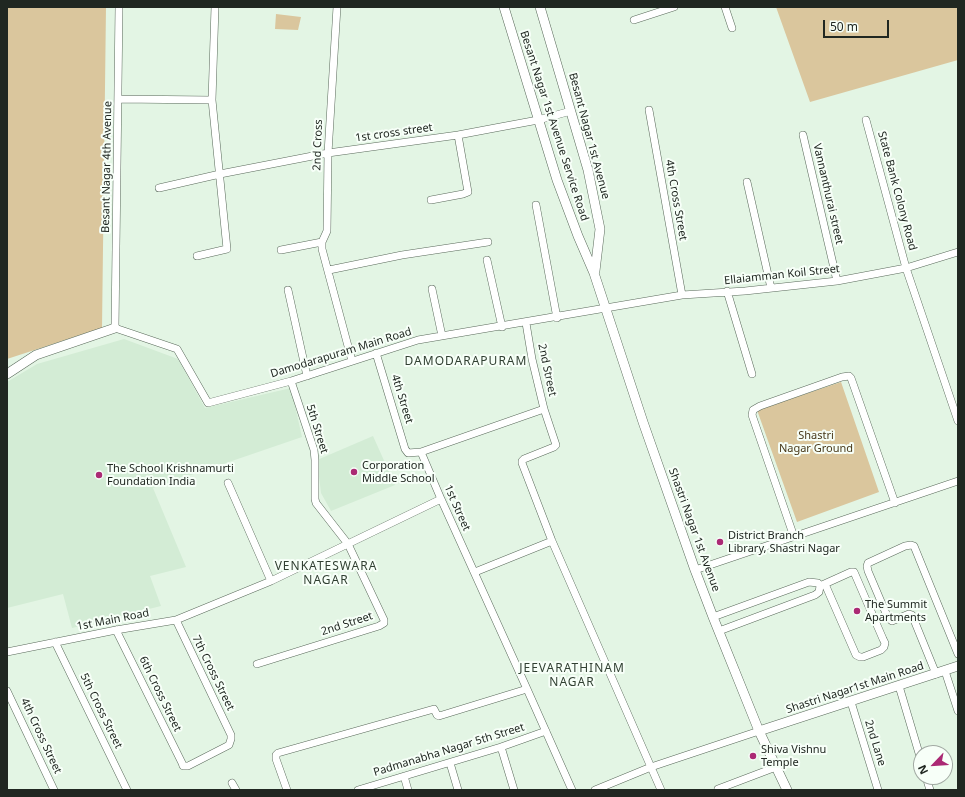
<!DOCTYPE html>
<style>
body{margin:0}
#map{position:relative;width:965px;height:797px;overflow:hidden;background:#e3f5e4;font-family:"Noto Sans",sans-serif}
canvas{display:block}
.frame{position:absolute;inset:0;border:8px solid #202721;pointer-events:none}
.north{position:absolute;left:913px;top:745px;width:40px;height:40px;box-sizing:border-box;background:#f7fff8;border:1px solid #a1a9a2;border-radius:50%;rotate:245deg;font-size:11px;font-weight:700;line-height:16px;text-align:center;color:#202721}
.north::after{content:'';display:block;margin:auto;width:14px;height:18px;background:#ab2974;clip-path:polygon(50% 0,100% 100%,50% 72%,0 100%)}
.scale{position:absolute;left:823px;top:20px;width:66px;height:18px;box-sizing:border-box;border:2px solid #202721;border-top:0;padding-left:5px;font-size:12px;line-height:14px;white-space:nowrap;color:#202721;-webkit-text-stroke:3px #f7fff8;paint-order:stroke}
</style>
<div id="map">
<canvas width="965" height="797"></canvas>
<div class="frame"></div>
<div class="north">N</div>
<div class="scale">50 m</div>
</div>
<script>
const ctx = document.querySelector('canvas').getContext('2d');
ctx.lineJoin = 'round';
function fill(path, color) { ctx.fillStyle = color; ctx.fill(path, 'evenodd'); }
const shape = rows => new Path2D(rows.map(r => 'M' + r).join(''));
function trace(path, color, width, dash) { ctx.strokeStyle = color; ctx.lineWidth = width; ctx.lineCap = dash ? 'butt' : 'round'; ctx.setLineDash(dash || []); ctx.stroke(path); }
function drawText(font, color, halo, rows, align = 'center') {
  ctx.font = font + ' "Noto Sans",sans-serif'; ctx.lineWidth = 4; ctx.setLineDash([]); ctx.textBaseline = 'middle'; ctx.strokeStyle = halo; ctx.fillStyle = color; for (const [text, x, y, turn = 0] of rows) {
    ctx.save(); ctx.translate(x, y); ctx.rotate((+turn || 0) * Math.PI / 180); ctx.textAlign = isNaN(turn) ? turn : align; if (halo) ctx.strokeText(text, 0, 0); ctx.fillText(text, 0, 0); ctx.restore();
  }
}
fill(shape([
 [124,339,178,359,205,408,291,388,302,437,153,488,186,567,150,576,161,606,72,628,63,594,7,608,7,463,8,462,7,454,7,382,37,364],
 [373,436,395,485,331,511,321,493,317,460]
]), '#d3ecd5');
fill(shape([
 [7,7,106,7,102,328,7,359],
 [776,7,958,7,958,60,810,102],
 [276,14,301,17,298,30,275,29],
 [841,382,879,492,797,522,757,410]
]), '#dac69d');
const minor = shape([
 [119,7,115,328,177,349,208,403,291,381,418,340,682,295,745,291,837,281,906,268,958,252],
 [725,7,732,28],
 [634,20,674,7],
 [118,99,212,100],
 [649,110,682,295],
 [866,120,906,268,958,421],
 [803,135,837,281],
 [747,182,771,288],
 [159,188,220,174,328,153,458,135,495,128,538,120,571,111],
 [431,200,463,194,468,192,458,135],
 [536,205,557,318],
 [322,242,322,249,352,361],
 [281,250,322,242,327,231,328,153,337,7],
 [197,256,227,249,212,100,215,7],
 [487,260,502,327],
 [329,270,402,255,488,242],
 [432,289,442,336],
 [288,290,307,376],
 [727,291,752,374],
 [526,323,532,359,544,409,556,445,554,447,524,459,522,461,522,463,552,541,661,790],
 [376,353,405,449,408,453,421,452,544,409],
 [421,452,441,499,527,689,572,790],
 [228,483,271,581],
 [794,537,752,415,753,410,760,406,842,377,849,376,851,378,895,503],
 [695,570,958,481],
 [475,572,552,541],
 [820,586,851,572,854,572,883,639,885,643,884,647,881,650,863,657,860,657,856,655,825,584],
 [713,617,809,582,818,583,820,586],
 [116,630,182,763,183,766,188,766,229,745,231,739,231,735,176,620],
 [719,631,815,595,819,592,820,586],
 [55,642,127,790],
 [7,652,116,630,176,620,271,581,441,499],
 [257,664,379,626,384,623,384,620,348,544,316,503,315,499,315,460,314,450,291,381],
 [945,671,958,711],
 [936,674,912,615,909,614,892,621,888,618,868,571,867,566,868,563,905,546,911,545,914,546,958,654],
 [899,686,921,760],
 [7,691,54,790],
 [851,702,878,790],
 [501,747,514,790],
 [450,763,458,790],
 [404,776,408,790],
 [926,777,930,790],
 [232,783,236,790],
 [718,789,776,767],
 [287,790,276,759,276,755,278,753,434,709,437,715,439,716,527,689],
 [358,790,501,747,546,731],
 [595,790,651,767,759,731]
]);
const tertiary = shape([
 [504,7,557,180,578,236,594,273,643,422,695,570,713,617,759,731,787,790],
 [540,7,588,170,600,229,595,271],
 [7,374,36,355,115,328],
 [759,731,958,666]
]);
trace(minor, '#5a6a5b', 8);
trace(tertiary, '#5a6a5b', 10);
trace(minor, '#fff', 7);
trace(tertiary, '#fff', 9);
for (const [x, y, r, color] of [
 [354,472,4,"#ab2974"],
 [99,475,4,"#ab2974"],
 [720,542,4,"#ab2974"],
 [857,611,4,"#ab2974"],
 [753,756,4,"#ab2974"]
]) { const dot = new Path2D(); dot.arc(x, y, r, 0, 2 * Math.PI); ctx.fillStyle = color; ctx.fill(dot); trace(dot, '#f7fff8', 1.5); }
drawText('11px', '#202721', '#f7fff8', [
 ["Besant Nagar 1st Avenue Service Road",554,126,72],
 ["1st cross street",394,133,-8],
 ["Besant Nagar 1st Avenue",589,136,75],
 ["2nd Cross",318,145,-88],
 ["Besant Nagar 4th Avenue",107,167,-89],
 ["State Bank Colony Road",897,191,75],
 ["Vannanthurai street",828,194,77],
 ["4th Cross Street",676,200,80],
 ["Ellaiamman Koil Street",782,275,-6],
 ["Damodarapuram Main Road",341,353,-17],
 ["2nd Street",547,370,78],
 ["4th Street",402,399,73],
 ["5th Street",317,429,73],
 ["1st Street",457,508,66],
 ["Shastri Nagar 1st Avenue",694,530,70],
 ["1st Main Road",113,620,-11],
 ["2nd Street",347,624,-18],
 ["7th Cross Street",213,673,64],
 ["Shastri Nagar1st Main Road",855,688,-18],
 ["6th Cross Street",160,694,64],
 ["5th Cross Street",101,711,64],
 ["4th Cross Street",41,736,65],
 ["2nd Lane",875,743,73],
 ["Padmanabha Nagar 5th Street",449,750,-17]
]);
drawText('11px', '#48391a', '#f7fff8', [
 ["Shastri",816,436],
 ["Nagar Ground",816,449]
]);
drawText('11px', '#202721', '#f7fff8', [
 ["Corporation",362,466],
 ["Middle School",362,479],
 ["The School Krishnamurti",107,469],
 ["Foundation India",107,482],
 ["District Branch",728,536],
 ["Library, Shastri Nagar",728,549],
 ["The Summit",865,605],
 ["Apartments",865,618],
 ["Shiva Vishnu",761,750],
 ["Temple",761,763]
], 'left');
ctx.letterSpacing = '1px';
drawText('12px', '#314032', '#f7fff8', [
 ["DAMODARAPURAM",466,362],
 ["VENKATESWARA",326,567],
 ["NAGAR",326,581],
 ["JEEVARATHINAM",572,669],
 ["NAGAR",572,683]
]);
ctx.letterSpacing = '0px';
</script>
